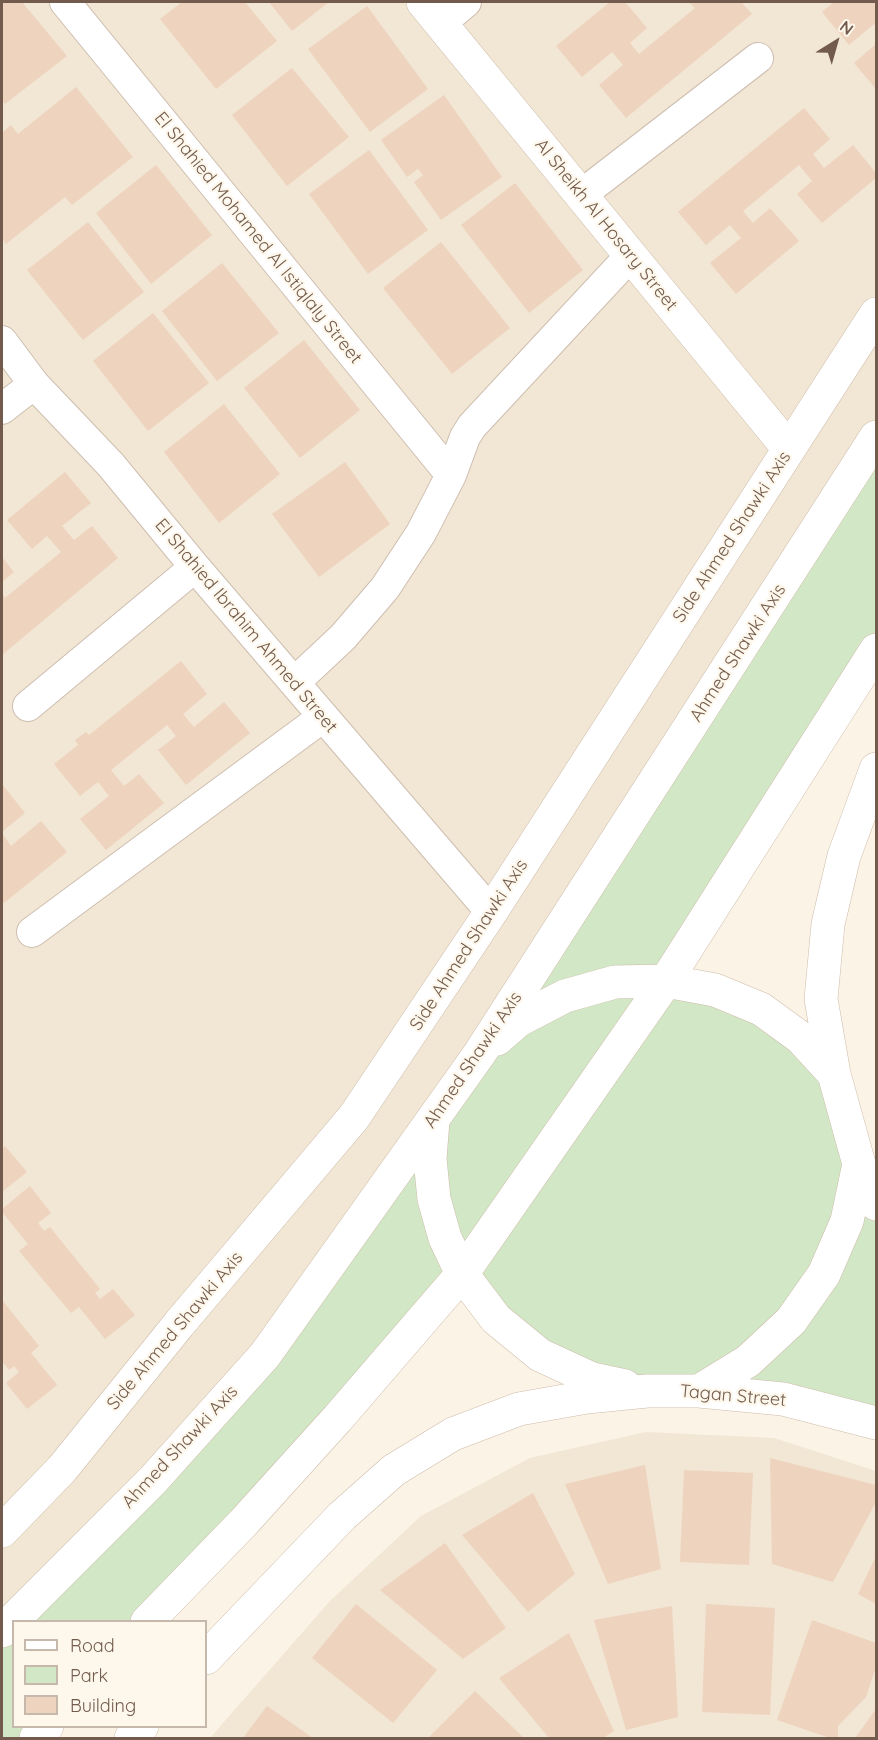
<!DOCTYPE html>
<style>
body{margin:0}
#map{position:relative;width:878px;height:1740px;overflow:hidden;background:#fbf3e6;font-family:Quicksand,sans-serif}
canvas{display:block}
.frame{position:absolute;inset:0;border:3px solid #725b4c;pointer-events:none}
.legend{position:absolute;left:12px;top:1620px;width:195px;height:108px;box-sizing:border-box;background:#fef7ec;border:2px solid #c6b9ac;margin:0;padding:8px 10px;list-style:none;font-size:18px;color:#725b4c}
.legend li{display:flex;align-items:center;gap:12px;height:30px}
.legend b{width:30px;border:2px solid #c6b9ac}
.north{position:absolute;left:806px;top:12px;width:60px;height:60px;-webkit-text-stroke:4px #fef7ec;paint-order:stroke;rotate:37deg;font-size:16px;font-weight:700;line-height:24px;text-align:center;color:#725b4c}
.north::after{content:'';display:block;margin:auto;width:21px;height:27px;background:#725b4c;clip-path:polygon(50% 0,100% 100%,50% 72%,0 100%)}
</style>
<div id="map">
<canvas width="878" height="1740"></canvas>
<div class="frame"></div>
<ul class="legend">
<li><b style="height:8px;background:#fff"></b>Road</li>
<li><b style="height:16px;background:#d1e7c5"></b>Park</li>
<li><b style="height:16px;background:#eed4bf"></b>Building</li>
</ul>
<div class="north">N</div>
</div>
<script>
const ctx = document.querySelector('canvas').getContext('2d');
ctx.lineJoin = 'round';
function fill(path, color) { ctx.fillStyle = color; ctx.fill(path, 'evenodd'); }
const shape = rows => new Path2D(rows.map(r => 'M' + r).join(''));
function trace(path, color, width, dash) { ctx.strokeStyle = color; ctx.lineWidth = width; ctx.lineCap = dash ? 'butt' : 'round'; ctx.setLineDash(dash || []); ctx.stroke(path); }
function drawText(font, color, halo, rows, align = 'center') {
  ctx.font = font + ' Quicksand,sans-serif'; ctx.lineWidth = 4.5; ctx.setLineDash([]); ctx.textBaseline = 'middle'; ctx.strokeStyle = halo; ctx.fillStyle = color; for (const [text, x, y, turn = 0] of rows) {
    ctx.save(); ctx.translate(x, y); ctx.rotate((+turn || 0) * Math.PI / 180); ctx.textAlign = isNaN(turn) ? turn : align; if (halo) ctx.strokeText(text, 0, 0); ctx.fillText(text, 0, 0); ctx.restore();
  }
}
fill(shape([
 [2,2,876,2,876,550,680,869,14,1622,2,1695],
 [646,1432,774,1438,876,1471,876,1738,210,1738,330,1601,421,1516,530,1458]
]), '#f2e6d4');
fill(shape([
 [876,437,876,650,667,980,801,1038,876,1204,876,1423,592,1379,462,1274,147,1621,14,1622,14,1726,47,1727,36,1738,2,1738,2,1631,265,1355]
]), '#d1e7c5');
fill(shape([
 [2,2,22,2,67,56,5,104,2,100],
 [182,2,245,2,277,41,216,89,160,19],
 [269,2,329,2,292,31],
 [610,2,625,2,647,28,630,43,639,54,695,8,689,2,741,2,752,14,626,118,599,85,623,65,612,52,582,77,556,46],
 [834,2,876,2,876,28,874,24,849,45,822,12],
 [367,6,428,89,370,132,308,49],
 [876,44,876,89,854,63],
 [292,68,349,137,287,186,232,115],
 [76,87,133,157,72,205,65,197,6,244,2,238,2,133,11,125,18,134],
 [444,95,502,177,441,220,414,182,423,175,418,169,407,177,381,140],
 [804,108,830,139,813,154,824,168,853,145,876,173,876,178,822,223,797,194,812,181,799,165,743,211,753,223,770,208,799,241,736,294,710,263,741,238,730,225,706,245,678,212],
 [369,150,428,230,368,274,309,194],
 [156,165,212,235,151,284,96,213],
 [515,183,583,270,529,313,461,225],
 [88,222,144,292,83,340,27,270],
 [441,242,510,328,452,374,383,288],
 [222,263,279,333,217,381,162,311],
 [153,313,209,383,148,431,93,361],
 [304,340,360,410,300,458,244,388],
 [224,404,280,474,219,523,164,452],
 [345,462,390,524,319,577,272,514],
 [65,472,91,503,62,526,74,540,92,526,118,558,2,655,2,593,5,598,61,552,47,536,32,549,7,520],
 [2,557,14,572,2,582],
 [181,661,207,694,183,714,194,727,224,702,250,733,186,785,158,750,176,736,167,725,111,770,124,786,139,774,164,803,106,850,80,819,109,796,98,782,80,796,54,764,78,745,75,740,86,732,89,735],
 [2,784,25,813,2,832],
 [41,821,67,852,4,903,2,901,2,833,11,846],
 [5,1146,27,1172,2,1192,2,1149],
 [30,1186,51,1213,38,1223,44,1231,50,1227,100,1289,95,1293,100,1299,113,1289,135,1315,105,1339,79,1307,71,1313,19,1251,28,1244,2,1212,2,1209],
 [2,1300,39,1346,31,1353,57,1385,27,1409,6,1383,19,1372,14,1366,9,1370,2,1361],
 [770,1458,876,1485,876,1502,833,1582,772,1564],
 [645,1465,661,1569,608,1584,565,1484],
 [684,1470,753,1473,749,1565,680,1562],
 [533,1493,575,1574,528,1612,462,1535],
 [445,1543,506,1628,463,1659,380,1590],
 [876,1556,876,1604,858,1594],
 [356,1604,437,1670,393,1723,312,1658],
 [706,1604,775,1608,770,1715,702,1712],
 [672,1606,678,1717,626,1730,594,1620],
 [812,1620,876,1643,876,1667,866,1697,838,1726,838,1738,830,1738,777,1720],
 [569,1633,614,1731,603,1738,549,1738,499,1678],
 [475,1691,524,1738,428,1738],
 [267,1706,313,1738,243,1738],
 [876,1709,876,1738,855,1738]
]), '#eed4bf');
const street = shape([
 [65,2,451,475],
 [441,23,466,2],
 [581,195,758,58],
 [2,341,34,384,111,465,195,567,491,912],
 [2,409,34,384],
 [295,682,343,637,385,588,421,533,451,475,465,437,472,426,631,255],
 [28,706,195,567],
 [32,932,323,717]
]);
const secondary = shape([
 [423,2,789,449],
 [876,769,844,856,828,924,821,999,834,1074,859,1164,876,1204],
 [497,1039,519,1020,565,996,615,982,666,981,715,990,761,1009,801,1038,834,1074],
 [433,1120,430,1159,434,1199,445,1238,462,1274,496,1319,540,1355,592,1379,625,1386],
 [699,1391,748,1361,791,1321,824,1274,847,1221,859,1164],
 [2,1531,62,1469,179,1324,354,1117,491,912,876,314],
 [147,1622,243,1523,338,1418,462,1274,666,981,876,650],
 [2,1631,153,1480,265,1355,480,1053,876,437],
 [206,1658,342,1516,394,1470,453,1434,519,1409,587,1397,647,1391,699,1391,783,1399,876,1423],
 [36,1738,47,1726],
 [131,1738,142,1726]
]);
trace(street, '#cebeb0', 32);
trace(secondary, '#cebcaa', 34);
trace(street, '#fff', 30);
trace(secondary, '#fff', 33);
drawText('18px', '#725b4c', '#fef7ec', [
 ["Al Sheikh Al Hosary Street",606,225,51],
 ["El Shahied Mohamed Al Istiqlaly Street",258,238,51],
 ["Side Ahmed Shawki Axis",732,537,-57],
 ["El Shahied Ibrahim Ahmed Street",246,626,50],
 ["Ahmed Shawki Axis",738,653,-57],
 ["Side Ahmed Shawki Axis",469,945,-57],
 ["Ahmed Shawki Axis",473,1060,-56],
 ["Side Ahmed Shawki Axis",175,1331,-50],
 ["Tagan Street",733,1396,5],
 ["Ahmed Shawki Axis",180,1447,-47]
]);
</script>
